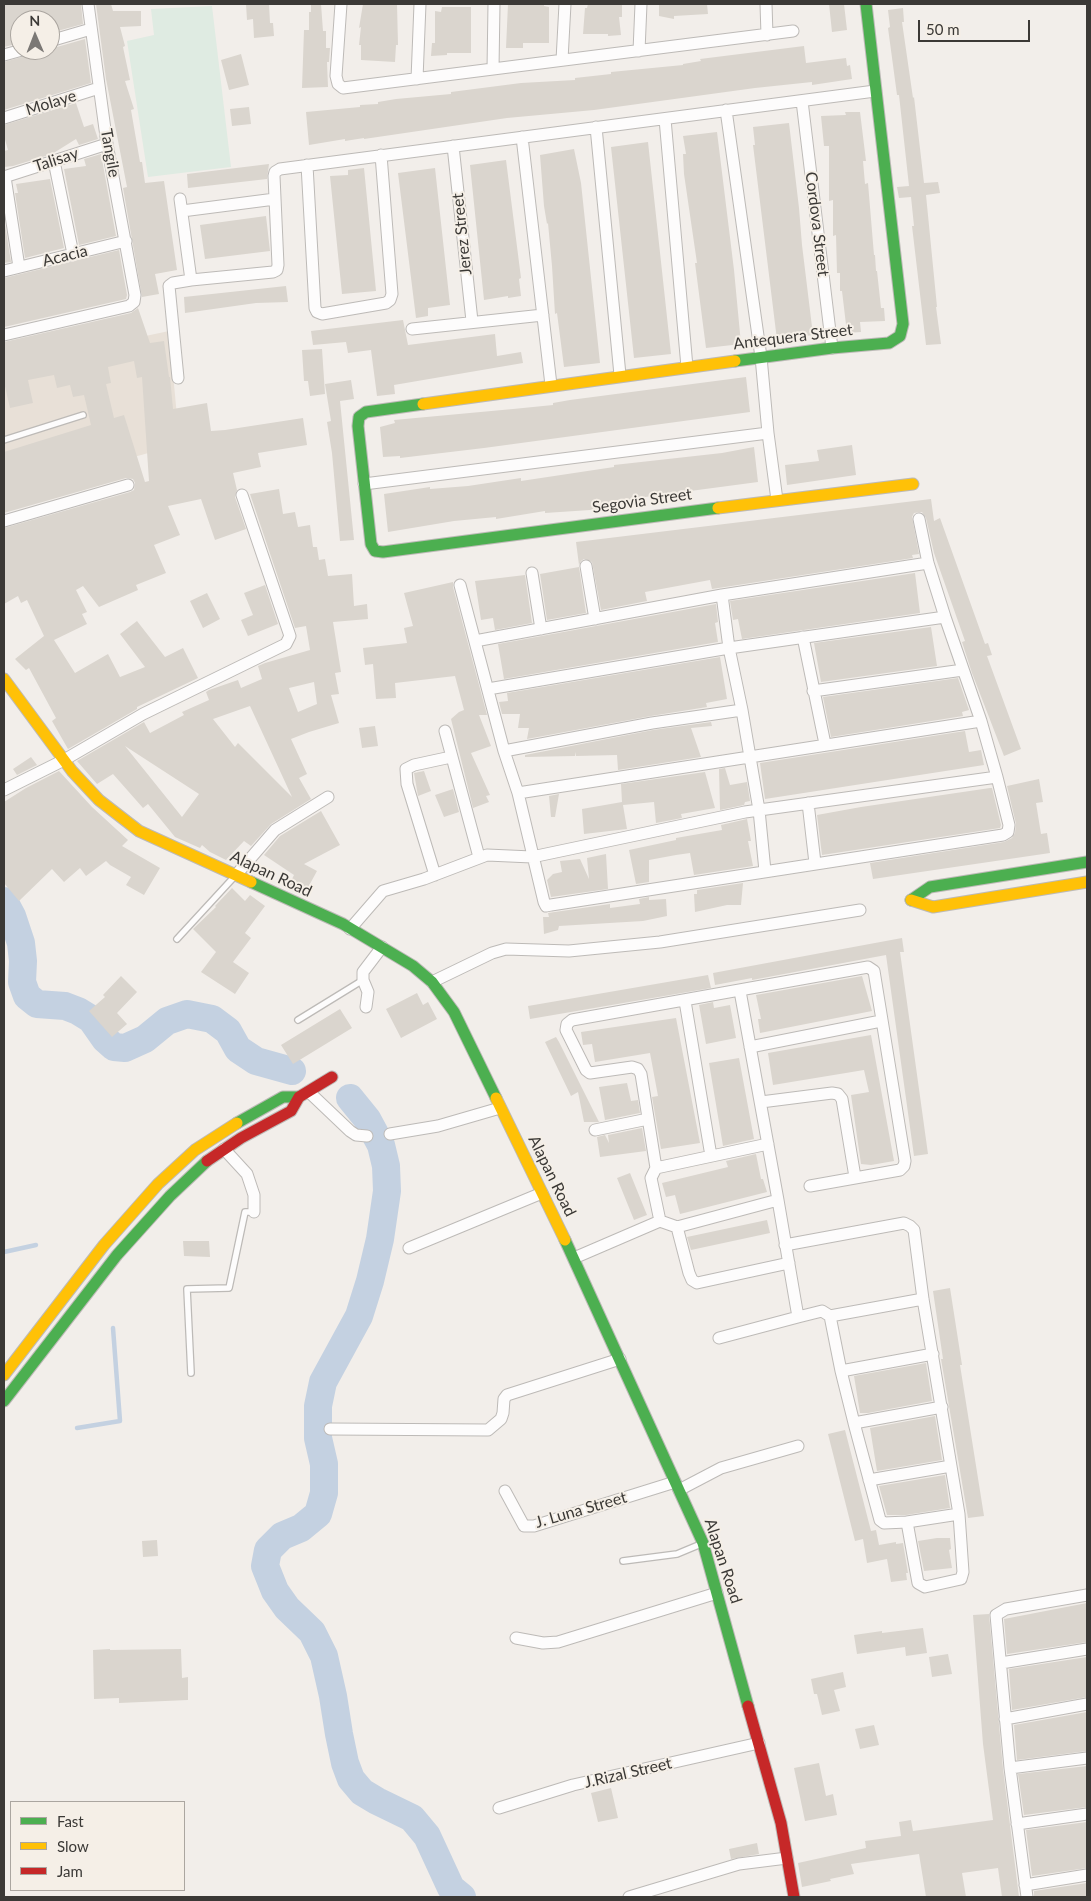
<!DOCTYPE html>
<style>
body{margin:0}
#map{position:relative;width:1091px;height:1901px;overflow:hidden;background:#f2eeea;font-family:Lato,sans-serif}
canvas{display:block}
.frame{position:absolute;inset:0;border:5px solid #3b3936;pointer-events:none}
.legend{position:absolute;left:10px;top:1801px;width:175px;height:90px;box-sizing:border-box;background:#f5efe7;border:1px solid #aba6a0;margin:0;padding:6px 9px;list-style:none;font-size:15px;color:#3b3936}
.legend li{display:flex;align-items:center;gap:10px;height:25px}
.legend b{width:25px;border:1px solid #aba6a0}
.north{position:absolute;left:10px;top:10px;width:50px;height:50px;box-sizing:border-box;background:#f5efe7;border:1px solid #aba6a0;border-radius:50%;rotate:359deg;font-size:14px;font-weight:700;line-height:20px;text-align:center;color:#3b3936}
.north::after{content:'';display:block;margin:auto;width:18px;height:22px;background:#7b7875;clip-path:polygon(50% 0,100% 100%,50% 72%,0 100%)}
.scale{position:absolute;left:918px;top:20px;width:112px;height:22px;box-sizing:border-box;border:2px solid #3b3936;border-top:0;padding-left:6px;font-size:15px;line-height:18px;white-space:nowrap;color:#3b3936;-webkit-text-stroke:4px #f5efe7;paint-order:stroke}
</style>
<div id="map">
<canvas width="1091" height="1901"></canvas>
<div class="frame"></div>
<ul class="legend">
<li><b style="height:6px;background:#4caf50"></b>Fast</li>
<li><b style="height:6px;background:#ffc107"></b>Slow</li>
<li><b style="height:6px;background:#c62828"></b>Jam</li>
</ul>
<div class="north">N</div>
<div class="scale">50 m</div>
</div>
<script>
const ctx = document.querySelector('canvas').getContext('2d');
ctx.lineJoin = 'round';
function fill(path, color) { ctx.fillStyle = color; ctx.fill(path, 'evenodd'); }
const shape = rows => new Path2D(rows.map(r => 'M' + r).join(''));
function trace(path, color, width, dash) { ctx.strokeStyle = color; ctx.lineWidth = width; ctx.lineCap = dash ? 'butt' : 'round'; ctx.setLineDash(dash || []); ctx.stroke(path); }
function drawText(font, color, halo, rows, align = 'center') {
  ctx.font = font + ' Lato,sans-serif'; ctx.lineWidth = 4; ctx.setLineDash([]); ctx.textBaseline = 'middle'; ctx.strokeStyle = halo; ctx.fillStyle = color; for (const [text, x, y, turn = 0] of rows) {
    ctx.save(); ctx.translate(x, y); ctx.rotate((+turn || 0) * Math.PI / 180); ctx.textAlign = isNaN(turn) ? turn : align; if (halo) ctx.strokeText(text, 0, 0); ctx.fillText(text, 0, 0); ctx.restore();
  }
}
fill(shape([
 [169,331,179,438,152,452,4,493,4,366]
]), '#e8e0d7');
fill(shape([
 [212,6,231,167,148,177,127,41,154,35,151,9]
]), '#dfebe2');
trace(shape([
 [4,1252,36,1245],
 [77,1428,120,1421,113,1328]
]), '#c4d1e1', 4.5);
trace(shape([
 [4,901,12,916,21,943,23,961,22,982,27,996,37,1004,65,1006,78,1011,91,1019,105,1039,114,1047,125,1048,145,1039,167,1021,187,1014,212,1019,228,1031,238,1049,256,1061,292,1071],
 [350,1098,367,1119,381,1145,386,1166,387,1191,380,1239,370,1281,359,1316,323,1382,318,1406,318,1438,324,1464,324,1493,318,1514,301,1528,282,1536,268,1550,265,1566,275,1591,287,1608,312,1632,324,1656,333,1696,339,1734,345,1763,351,1779,362,1792,377,1801,412,1818,427,1836,451,1888,462,1897]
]), '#c4d1e1', 28);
fill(shape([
 [4,4,81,4,83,24,50,33,50,20,20,20,20,43,4,47],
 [96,4,111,4,113,11,141,11,141,26,120,27,125,46,123,47,130,80,125,81,134,109,131,110,140,162,142,162,145,183,164,181,177,270,155,274,159,294,142,297,123,188,127,187,106,79],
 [246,4,269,4,270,23,273,23,274,36,254,38,253,19,247,20],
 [311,4,321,4,323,31,326,31,326,48,330,48,329,62,327,62,328,87,302,88,304,30,309,30,309,12,311,12],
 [363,4,397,4,398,45,396,45,395,62,361,60,361,45,359,45,361,27,359,28],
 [508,4,544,4,544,6,549,7,549,43,523,43,523,48,506,48],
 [588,4,622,4,622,17,619,17,621,35,608,36,608,34,583,34,585,8,587,8],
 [707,4,708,14,674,16,674,19,659,16,659,5],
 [829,4,844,4,847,30,832,32],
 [442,7,471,7,471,53,447,53,447,55,431,56,432,43,435,43,435,11,441,12],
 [903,8,904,22,902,22,913,98,914,97,924,183,938,182,940,193,926,195,937,307,936,307,941,344,926,345,912,226,914,226,911,197,899,198,897,187,909,186,899,95,897,95,888,28,890,27,888,10],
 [85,39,91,83,4,110,4,62],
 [804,46,806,63,846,58,847,66,850,65,852,79,812,85,812,82,755,88,594,110,507,118,364,139,364,138,345,141,345,139,309,145,306,112,360,107,360,105,378,104,378,102,396,99,451,94,451,92,521,83,575,80,575,78,611,74,611,72,683,65,683,64,701,61,700,59],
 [241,54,249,85,229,90,221,60],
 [76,103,84,127,93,124,98,139,79,145,76,139,52,154,13,166,4,167,4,151,8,150,4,136,4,125],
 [249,107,251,124,232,126,230,109],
 [845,112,860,112,866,161,863,161,865,184,868,183,874,255,875,255,876,271,877,271,881,308,884,308,885,321,860,322,861,332,847,333,842,291,840,291,840,273,837,273,836,235,833,236,833,200,829,201,829,146,824,146,821,116,846,115],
 [789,123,799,208,802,245,813,335,777,340,753,145,755,145,753,127],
 [717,132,734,270,741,344,706,348,695,263,697,263,684,174,683,154,686,154,683,136],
 [648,142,671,354,634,358,611,147],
 [574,149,581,183,600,363,564,367,557,313,555,314,552,266,548,223,547,224,544,206,540,155],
 [101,154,116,236,79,245,64,169,86,166,84,159],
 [506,160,521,278,519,279,521,296,508,298,508,296,484,300,470,165],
 [269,164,267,179,188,188,187,174],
 [364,168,376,291,342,294,330,176,348,175,348,170],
 [435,168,450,305,428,308,428,316,416,318,398,173],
 [50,179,64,248,25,258,15,193,18,193,16,184],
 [266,216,270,251,205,259,200,225],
 [4,218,11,262,4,263],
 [119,250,127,295,126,299,4,327,4,278],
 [286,286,288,302,256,303,185,313,184,297],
 [138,308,150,343,164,341,169,377,170,377,173,409,207,403,211,431,225,430,303,418,307,445,258,453,261,467,233,473,237,490,235,497,246,529,215,540,201,499,168,506,180,535,154,545,166,573,136,585,138,590,99,607,83,586,76,590,87,612,82,614,87,624,54,640,75,673,108,654,120,677,145,667,120,634,137,621,165,657,183,648,198,678,137,707,137,709,68,749,52,721,56,718,29,668,26,670,15,659,44,636,27,600,21,603,18,596,4,604,4,528,130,492,134,490,135,483,133,479,126,478,4,513,4,452,91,425,84,395,73,397,70,385,57,388,54,375,28,380,33,403,10,408,4,382,4,342,131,313],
 [134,361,137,378,142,377,149,481,145,482,124,415,114,418,106,384,111,383,108,367],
 [403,320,408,345,495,334,497,356,521,352,523,363,394,385,395,394,377,396,371,350,348,353,346,342,313,345,311,331],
 [322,349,325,394,310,396,308,381,304,381,302,350],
 [746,377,750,412,484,448,400,458,400,456,383,457,380,427,395,423,394,420,513,409,553,405,553,403,570,400],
 [351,380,354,399,340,401,354,540,340,541,332,453,327,422,331,421,325,384],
 [852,445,856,475,787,485,785,465,819,461,817,450],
 [754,447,758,482,645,497,636,500,635,498,590,510,545,513,545,511,496,519,496,517,454,521,388,532,384,494,430,487,430,489,468,486,521,478,521,481,614,467,614,465,722,453],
 [279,489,283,514,295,512,298,527,310,525,313,547,317,547,319,560,325,559,328,576,352,574,354,606,367,604,368,619,333,622,341,672,335,673,339,694,331,695,339,723,309,732,291,739,307,774,299,778,311,799,271,824,251,846,244,841,226,860,210,852,202,845,200,848,175,837,148,804,143,808,113,774,97,784,77,761,144,722,150,733,184,715,182,712,209,700,206,692,209,690,238,680,241,688,262,679,258,666,265,663,310,650,306,626,295,628,250,494],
 [314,682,317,704,298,712,289,688],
 [250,706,292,797,238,743,235,747,213,719],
 [125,746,199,794,182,817],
 [931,499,934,521,940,518,985,644,988,643,992,655,987,656,1021,749,1004,756,972,673,962,642,965,641,934,553,926,518,922,512,914,513,912,517,919,554,912,555,913,558,712,589,710,580,645,592,647,601,601,610,592,562,584,559,581,561,579,565,576,542],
 [579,567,586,613,547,620,540,574],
 [915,573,920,613,742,639,738,619,733,620,730,601],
 [525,575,532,623,495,630,493,618,481,620,475,581],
 [453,582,453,587,487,715,479,715,491,746,471,753,490,795,486,796,489,802,473,808,451,719,459,712,464,710,455,676,395,683,396,698,376,699,373,664,365,665,363,648,407,643,404,628,413,626,404,593],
 [265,585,278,624,248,636,241,620,253,615,244,593],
 [207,593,220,619,203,628,190,601],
 [716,604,718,622,715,623,718,642,504,679,498,644],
 [931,627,937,666,821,682,814,643],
 [720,657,727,699,706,703,707,707,651,716,527,739,529,728,518,728,520,714,502,714,499,702,508,701,507,693],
 [958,678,969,710,962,712,963,716,831,737,823,697],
 [711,722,712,726,691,728,701,757,618,770,617,755,576,756,576,752,575,756,525,757,525,755,653,730],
 [375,726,378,746,362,748,359,728],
 [965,731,969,752,981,750,984,765,765,799,760,763],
 [31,757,37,765,17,775,13,769],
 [725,768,730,785,747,782,750,801,745,802,744,805,720,810,719,769],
 [59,771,92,807,128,840,122,846,160,868,144,895,126,885,131,877,110,865,106,861,86,876,80,868,64,882,52,869,19,901,4,883,4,802,26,788],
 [424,771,431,791,418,796,414,773],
 [705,772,715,808,681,814,682,818,656,823,654,802,623,805,627,829,584,834,582,809,622,802,621,784],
 [1039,779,1043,802,1036,803,1041,834,1047,833,1050,853,873,879,870,863,1004,842,1012,838,1015,833,1016,824,1007,786],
 [990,788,992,788,1001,825,1000,828,822,855,817,815,861,807],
 [453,789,459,812,444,817,435,795],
 [559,794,555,817,551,817,549,796],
 [321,811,340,845,304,864,317,871,305,893,289,885,294,875,264,855,280,836],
 [747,819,751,841,748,841,753,866,694,875,690,853,676,855,649,860,649,882,636,884,629,850,676,840,676,838,722,830,721,825],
 [606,854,608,889,551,897,547,880,553,874,562,872,560,861,580,859,589,879,587,858],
 [743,883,741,905,727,905,695,912,694,894,697,894,697,890],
 [232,888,245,901,250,895,265,906,245,933,251,938,233,962,249,973,235,994,201,972,216,952,193,929,216,907,215,906],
 [649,897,649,900,666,899,667,916,643,921,559,926,558,930,544,934,543,917,549,917,548,913,610,904,610,908,640,904,639,899],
 [902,938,904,952,900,952,928,1154,914,1156,886,955,752,980,752,978,715,985,713,973],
 [708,975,711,988,530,1019,528,1006],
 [121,976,137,992,117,1013,127,1024,112,1037,89,1011,105,997,103,995],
 [862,976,872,1011,760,1033,758,1019,761,1019,756,995],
 [417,993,423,1005,428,1002,437,1019,401,1038,386,1009],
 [713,1002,714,1008,730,1005,736,1038,706,1044,699,1005],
 [340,1009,352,1028,293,1064,281,1045],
 [676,1018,700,1143,661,1149,652,1097,658,1096,650,1053,595,1062,592,1044,583,1045,581,1032],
 [871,1035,894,1161,871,1165,861,1164,851,1095,869,1092,864,1070,773,1085,768,1053],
 [556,1037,559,1042,599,1122,584,1122,578,1092,571,1096,545,1042],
 [739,1058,754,1139,723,1146,709,1063],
 [627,1083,631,1101,638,1100,640,1113,605,1120,599,1087],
 [642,1128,646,1151,600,1157,597,1137,605,1135,609,1143,608,1135],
 [756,1154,761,1179,763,1179,767,1192,680,1214,675,1195,666,1197,662,1183,728,1167,726,1161],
 [630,1173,647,1215,634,1220,617,1178],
 [767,1220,770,1233,691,1250,687,1237],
 [183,1241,209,1241,210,1257,184,1256],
 [950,1288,962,1365,960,1365,984,1516,968,1518,941,1359,943,1359,933,1291],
 [926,1363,932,1401,868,1413,860,1413,854,1376],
 [935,1416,942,1460,877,1471,870,1428],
 [845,1430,871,1531,876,1530,879,1545,896,1542,896,1544,903,1543,908,1573,906,1573,907,1580,891,1582,887,1559,867,1563,863,1539,855,1541,828,1434],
 [945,1475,950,1508,906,1515,887,1515,879,1486],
 [937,1538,950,1538,951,1549,949,1550,952,1568,924,1571,918,1541],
 [157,1540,158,1556,143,1557,142,1541],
 [1087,1603,1087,1642,1007,1654,1004,1619],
 [989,1614,1003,1769,1019,1897,1002,1897,998,1868,962,1873,966,1897,926,1897,919,1854,851,1864,854,1874,830,1879,831,1881,802,1887,798,1863,866,1848,865,1841,901,1836,899,1822,911,1820,913,1831,993,1820,983,1744,973,1615],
 [923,1628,927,1653,906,1656,905,1647,857,1654,854,1635,882,1631,882,1633],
 [110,1649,110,1650,181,1649,182,1678,188,1677,188,1700,119,1703,119,1698,94,1699,93,1650],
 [948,1654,952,1674,932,1677,929,1657],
 [1087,1657,1087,1697,1012,1710,1009,1669],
 [843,1672,846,1687,834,1690,840,1711,822,1715,817,1694,814,1694,811,1679],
 [1087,1712,1087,1751,1017,1760,1014,1725],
 [874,1725,879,1745,860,1749,855,1729],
 [819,1763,826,1796,833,1794,837,1815,805,1821,794,1768],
 [1087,1766,1087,1807,1024,1815,1018,1774],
 [611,1788,618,1818,598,1822,591,1793],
 [1087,1822,1087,1868,1032,1876,1026,1830],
 [757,1843,759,1854,731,1859,729,1849],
 [1087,1883,1087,1897,1034,1897,1034,1891]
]), '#dad5ce');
const lane = shape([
 [4,440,83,415],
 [177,939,235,876],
 [298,1020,363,980],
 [191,1373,187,1289,229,1288,245,1212,254,1212],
 [623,1561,677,1554,701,1544]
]);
const street = shape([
 [341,4,336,76,338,84,343,88,793,31],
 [766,4,767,35],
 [50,41,91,29],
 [639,51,641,4],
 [4,55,22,50],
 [562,60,565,4],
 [493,69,494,4],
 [417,79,420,4],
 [802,101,832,348],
 [726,110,761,357,768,433,777,500],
 [4,118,99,88],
 [665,119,687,367],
 [596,127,620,375],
 [522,137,551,385],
 [453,146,472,321],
 [54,161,73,254],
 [307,165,315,308,317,312,322,314,386,303,390,300,392,294,381,155],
 [4,177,107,144],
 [5,177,19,267],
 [180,199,191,280],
 [182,211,275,199],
 [4,271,126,241],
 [412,329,543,315],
 [4,335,129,306,134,302,135,295,107,144,88,4],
 [178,378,169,286,173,283,191,280,273,272,277,270,278,265,274,176,275,172,280,169,875,91],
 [364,484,768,433],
 [4,521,128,485],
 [586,566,595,619],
 [532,573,541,629],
 [460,585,504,751,518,793,544,902,546,906,551,905,1003,835,1008,832,1009,825,997,777,981,721,945,617,928,563,919,519],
 [722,595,729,648,742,710,759,810,765,871],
 [803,637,825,744],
 [475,641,722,595,928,563],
 [488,689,729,648,945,617],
 [813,691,963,670],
 [445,731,479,857],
 [504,751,652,723,742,710],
 [4,790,64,760,143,714,286,644,290,636,242,495],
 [518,793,981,721],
 [808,803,815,863],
 [236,875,275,830,328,797],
 [435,875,407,784,406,769,414,765,451,757],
 [350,929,383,891,424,879,487,855,532,857,745,812,997,777],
 [432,982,492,953,506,949,569,951,660,942,860,910],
 [685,1001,711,1156],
 [366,1007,368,992,363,980,363,972,382,947],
 [750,1047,881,1021],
 [309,1092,350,1131,356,1135,367,1136],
 [761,1102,832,1093,838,1094,842,1099,855,1177],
 [595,1130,648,1119],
 [390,1134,438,1126,500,1108],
 [224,1149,247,1174,254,1195,254,1212],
 [656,1168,768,1144],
 [778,1200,798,1317,822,1311,830,1316,923,1299],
 [660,1221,651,1178,656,1168,641,1074,638,1069,632,1067,590,1073,586,1070,566,1030,567,1024,572,1020,868,967,874,971,905,1161,904,1166,900,1170,810,1186],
 [677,1227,689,1273,692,1280,697,1283,789,1263],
 [785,1245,904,1223,910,1226,914,1230,923,1299,959,1514],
 [409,1248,542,1193],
 [574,1258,660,1221,677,1227,778,1200,740,991],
 [830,1316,841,1371,933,1354],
 [719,1338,798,1317],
 [841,1371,854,1423,942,1407],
 [854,1423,880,1520,884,1523,907,1522,959,1514,963,1572,961,1579,925,1587,918,1583,907,1522],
 [330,1429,488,1430,501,1419,503,1413,504,1399,507,1395,620,1359],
 [869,1480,951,1466],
 [679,1490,721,1468,798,1446],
 [505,1491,524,1526,534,1526,675,1482],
 [516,1638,543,1643,558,1642,717,1593],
 [1001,1663,1087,1649],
 [1005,1719,1087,1704],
 [1010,1768,1087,1758],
 [499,1808,573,1785,759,1743],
 [1017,1824,1087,1814],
 [1025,1885,1087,1875],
 [629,1897,739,1864,787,1858],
 [1027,1897,1010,1768,996,1615,1006,1609,1087,1595]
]);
const fast = shape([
 [735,361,832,348,889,343,900,336,903,324,866,4],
 [423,404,366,412,359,417,358,426,371,544,375,551,383,552,718,508],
 [251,882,343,924,413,966,432,982,454,1012,496,1098],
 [911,900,930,887,1087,862],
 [237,1123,283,1097,299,1097],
 [565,1240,703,1543,748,1706],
 [4,1401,117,1255,170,1196,207,1161]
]);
const slow = shape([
 [423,404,735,361],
 [718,508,913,484],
 [4,679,72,771,99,800,139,831,251,882],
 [911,900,933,907,1087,882],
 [496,1098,565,1240],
 [4,1375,104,1245,158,1184,195,1150,237,1123]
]);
const jam = shape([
 [207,1161,241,1138,291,1111,299,1097,332,1077],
 [748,1706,781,1823,794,1897]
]);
trace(lane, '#bdbab7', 8);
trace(street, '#bdbab7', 13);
trace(fast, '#bdbab7', 13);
trace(slow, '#bdbab7', 13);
trace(jam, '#bdbab7', 13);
trace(lane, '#fdfcfc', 5.5);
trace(street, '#fdfcfc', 11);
trace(fast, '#4caf50', 11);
trace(slow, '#ffc107', 11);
trace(jam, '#c62828', 11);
drawText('16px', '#3b3936', '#f5efe7', [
 ["Molaye",51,103,-17],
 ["Tangile",110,153,80],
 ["Talisay",56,160,-18],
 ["Cordova Street",817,224,83],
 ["Jerez Street",462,234,-96],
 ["Acacia",65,256,-14],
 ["Antequera Street",793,337,-7],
 ["Segovia Street",642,501,-8],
 ["Alapan Road",271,874,25],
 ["Alapan Road",552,1176,64],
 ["J. Luna Street",581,1510,-16],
 ["Alapan Road",723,1561,72],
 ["J.Rizal Street",628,1773,-13]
]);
</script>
